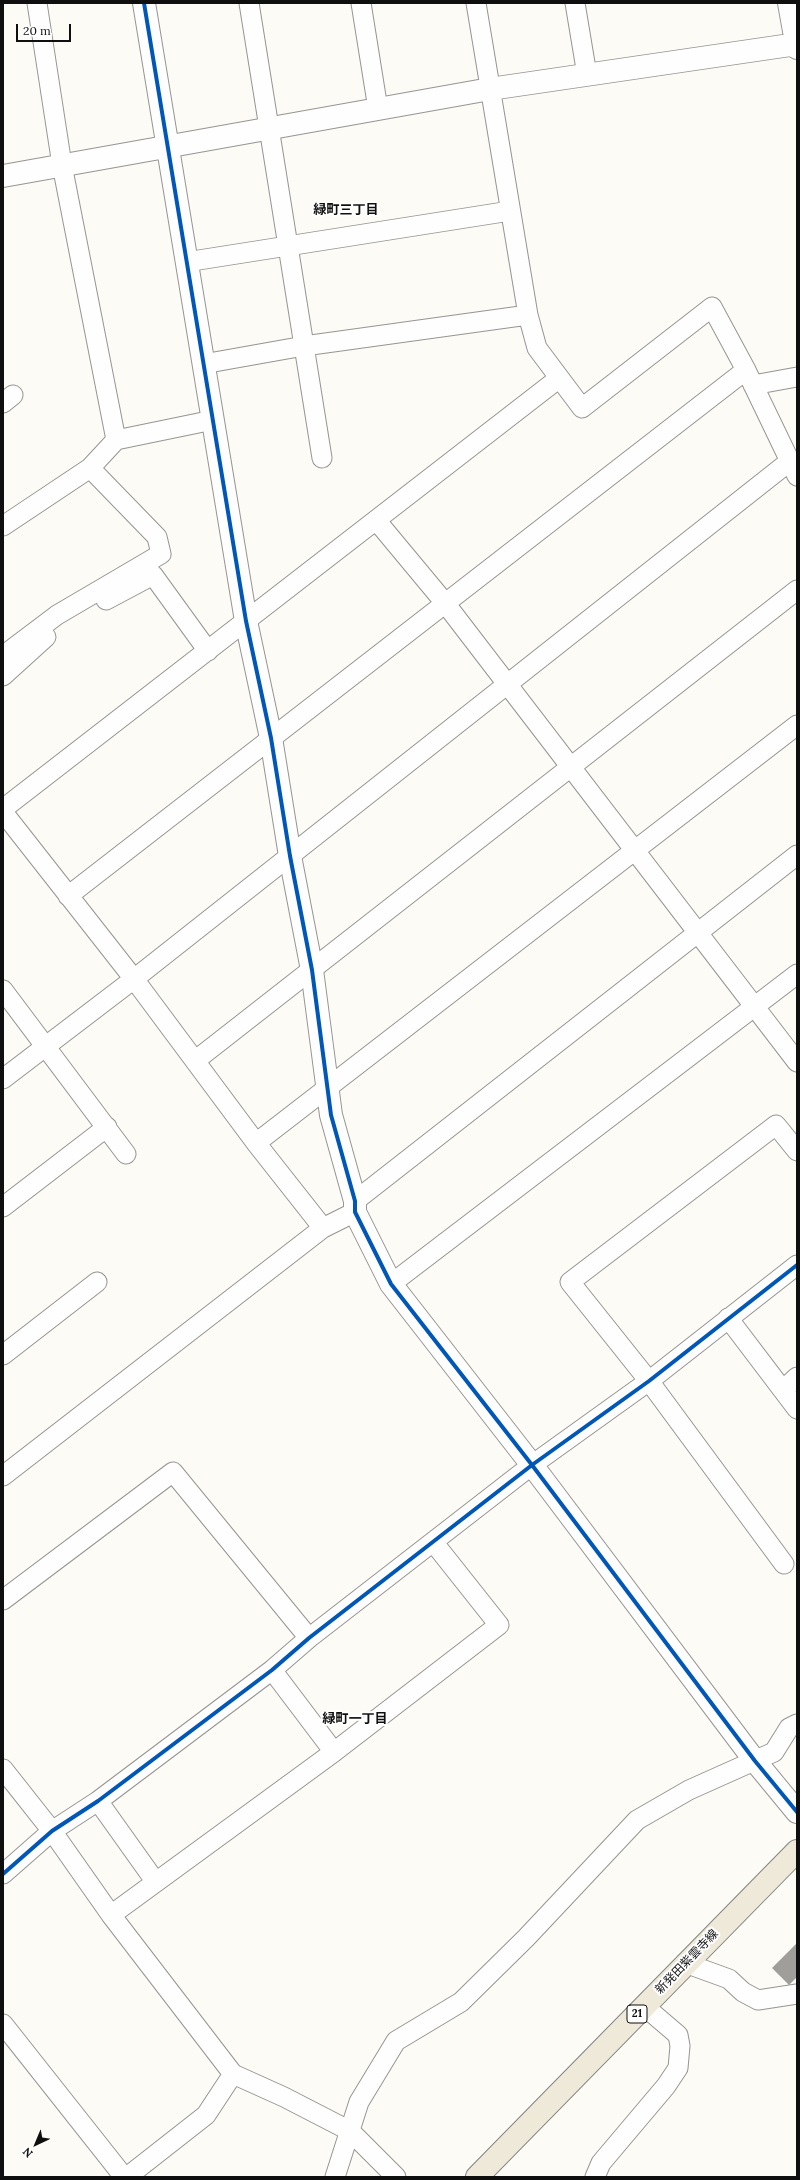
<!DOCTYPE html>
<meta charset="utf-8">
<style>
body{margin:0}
#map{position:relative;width:800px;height:2180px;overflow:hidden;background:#fcfbf5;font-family:Lora,serif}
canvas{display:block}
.frame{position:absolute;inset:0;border:4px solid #0f0f0f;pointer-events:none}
.north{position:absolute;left:16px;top:2124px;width:40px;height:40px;-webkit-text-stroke:3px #fff;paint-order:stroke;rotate:224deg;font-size:11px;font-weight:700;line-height:16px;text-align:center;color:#0f0f0f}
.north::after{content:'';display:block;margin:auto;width:14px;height:18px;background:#0f0f0f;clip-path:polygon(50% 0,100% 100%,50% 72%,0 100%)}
.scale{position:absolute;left:16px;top:24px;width:55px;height:18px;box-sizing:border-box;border:2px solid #0f0f0f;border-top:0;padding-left:5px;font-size:12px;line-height:14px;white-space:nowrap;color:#0f0f0f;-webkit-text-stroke:3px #fff;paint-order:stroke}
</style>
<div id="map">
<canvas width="800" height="2180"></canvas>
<div class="frame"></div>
<div class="north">N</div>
<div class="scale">20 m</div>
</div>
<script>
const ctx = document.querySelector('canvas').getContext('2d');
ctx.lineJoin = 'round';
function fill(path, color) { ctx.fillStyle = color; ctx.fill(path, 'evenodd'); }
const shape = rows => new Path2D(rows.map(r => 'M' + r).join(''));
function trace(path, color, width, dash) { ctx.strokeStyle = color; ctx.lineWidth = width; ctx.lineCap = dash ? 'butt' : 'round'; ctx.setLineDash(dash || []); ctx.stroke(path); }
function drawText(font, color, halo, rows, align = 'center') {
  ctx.font = font + ' Lora,"Noto Sans JP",serif'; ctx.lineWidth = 4; ctx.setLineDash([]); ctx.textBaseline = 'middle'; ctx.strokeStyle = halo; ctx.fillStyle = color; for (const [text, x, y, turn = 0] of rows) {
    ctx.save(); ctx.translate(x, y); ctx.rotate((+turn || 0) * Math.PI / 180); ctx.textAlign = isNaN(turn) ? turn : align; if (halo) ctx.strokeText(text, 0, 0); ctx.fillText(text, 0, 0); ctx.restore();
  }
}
fill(shape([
 [797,1943,797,1977,789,1985,772,1968]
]), '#a09e9a');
const minor = shape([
 [37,3,62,165,116,440],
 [249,3,322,458],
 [361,3,378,109],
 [476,3,528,315,537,348,582,408,712,307,746,370,797,476],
 [575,3,587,75],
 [186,262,510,211],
 [203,364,304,346,528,315],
 [753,385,797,377],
 [3,403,13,395],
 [376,520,445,603,797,1062],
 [3,526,90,468,116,440,213,420],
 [106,600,153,575,208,651],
 [3,656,57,615,161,554,157,537,90,468],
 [3,676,46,637],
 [3,809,558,379],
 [3,812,134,979,256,1143,323,1228,355,1212],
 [68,896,746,370],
 [3,990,126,1154],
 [196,1060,797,590],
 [3,1079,134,979,790,461],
 [256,1143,797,725],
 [355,1201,797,855],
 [3,1207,107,1127],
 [391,1284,797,974],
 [728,1318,797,1409],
 [3,1355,97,1282],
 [783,1390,797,1377],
 [3,1476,323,1228],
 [784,1564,649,1381,570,1282,776,1125,797,1151],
 [3,1600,173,1472,309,1638],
 [272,1670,334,1752],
 [3,1769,52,1831,111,1915,233,2074,284,2097,350,2131,396,2177],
 [98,1801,155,1881],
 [3,1874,52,1831,98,1801,272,1670,309,1638,532,1465,649,1381,797,1265],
 [111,1915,334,1752,499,1625,434,1543],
 [685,1963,729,1979,743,1992,758,2000,797,1994],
 [3,2024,124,2177],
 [127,2177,206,2115,233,2074],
 [335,2177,359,2102,396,2041,461,2002,526,1938,637,1820,689,1790,774,1752,789,1728,797,1724],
 [595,2177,601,2163,666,2086,678,2068,680,2046,678,2035,644,2006]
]);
const tertiary = shape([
 [144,3,246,621,271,738,290,856,312,970,331,1115,355,1201,355,1212,391,1284,532,1465,755,1761,797,1812],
 [789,3,797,48],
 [3,176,490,89,797,44]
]);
const primary = shape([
 [477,2177,797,1851]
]);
trace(minor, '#969593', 21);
trace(tertiary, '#969593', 24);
trace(primary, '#838380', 24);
trace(minor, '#fffefe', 19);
trace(tertiary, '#fffefe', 22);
trace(primary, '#eee9d9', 22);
trace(shape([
 [144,3,246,621,271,738,290,856,312,970,331,1115,355,1201,355,1212,391,1284,532,1465,755,1761,797,1812],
 [3,1874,52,1831,98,1801,272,1670,309,1638,532,1465,649,1381,797,1265]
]), '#0057b8', 4);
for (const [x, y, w] of [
 [637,2014,20]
]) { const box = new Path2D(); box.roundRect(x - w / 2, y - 9, w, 18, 3); ctx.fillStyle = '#fff'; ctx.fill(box); trace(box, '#0f0f0f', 1); }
drawText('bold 11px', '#0f0f0f', null, [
 ["21",637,2014]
]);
drawText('12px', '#0f0f0f', '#fff', [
 ["新発田紫雲寺線",687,1962,-46]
]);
drawText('bold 13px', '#0f0f0f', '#fff', [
 ["緑町三丁目",346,210],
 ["緑町一丁目",355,1719]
]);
</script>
